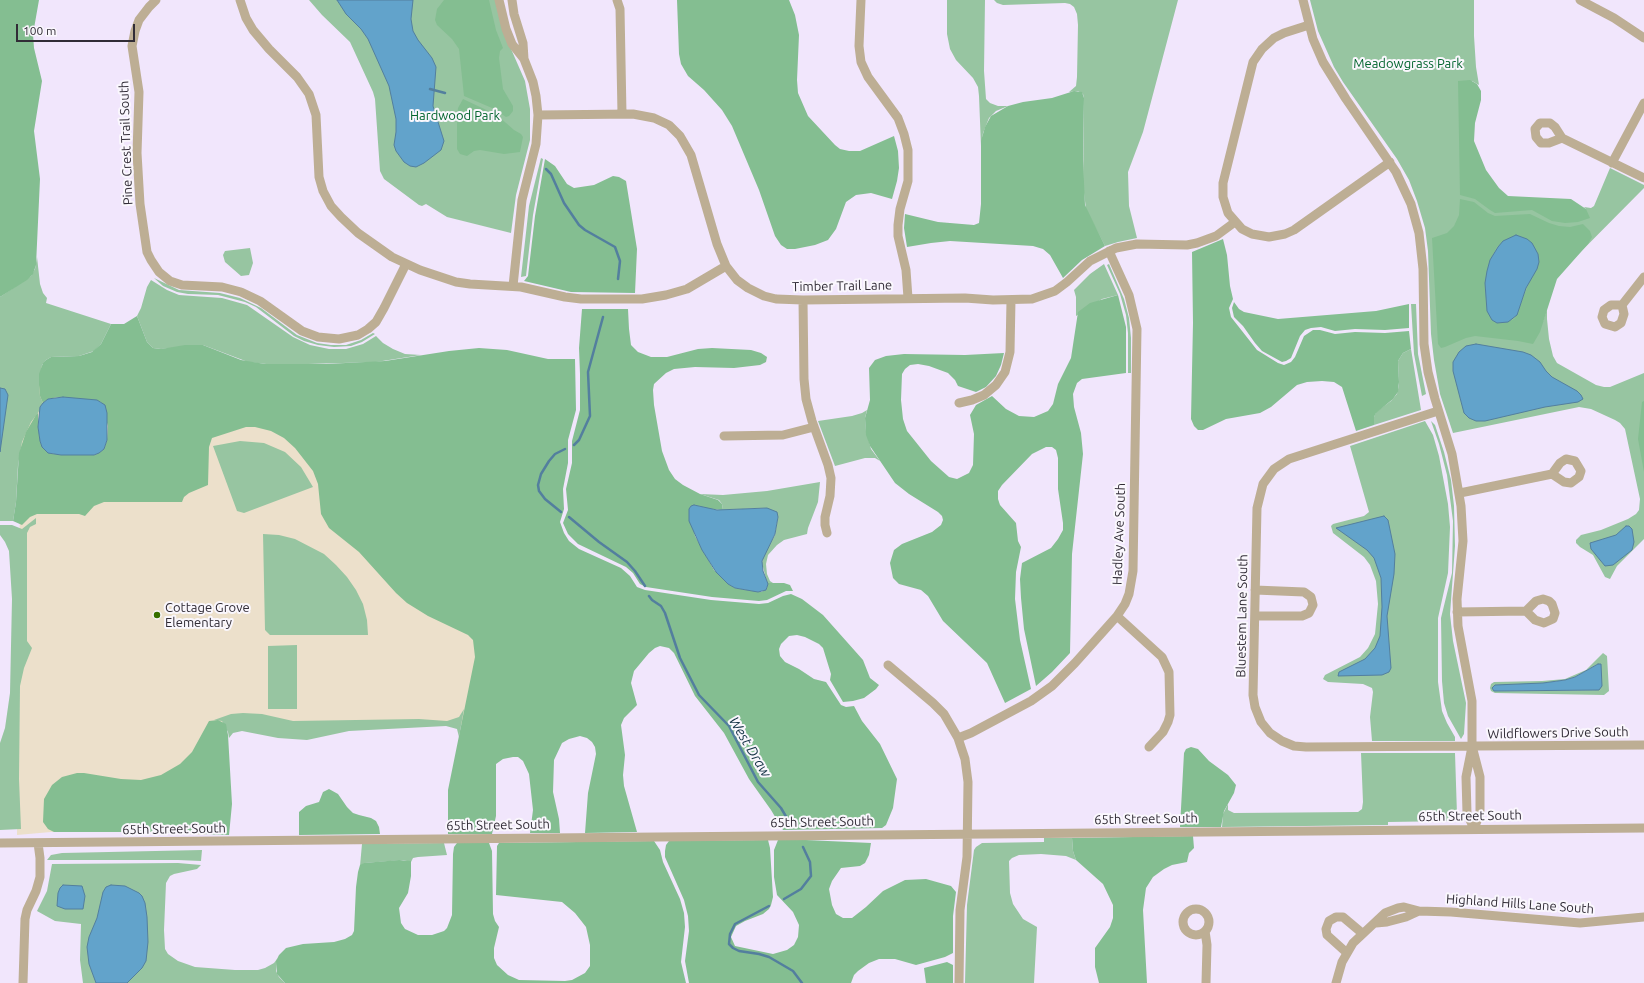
<!DOCTYPE html>
<style>
body{margin:0}
#map{position:relative;width:1644px;height:983px;overflow:hidden;background:#f1e6fc;font-family:Ubuntu,sans-serif}
canvas{display:block}
.scale{position:absolute;left:16px;top:24px;width:119px;height:18px;box-sizing:border-box;border:2px solid #312c36;border-top:0;padding-left:5px;font-size:12px;line-height:14px;white-space:nowrap;color:#312c36;-webkit-text-stroke:3px #faf7fd;paint-order:stroke}
</style>
<div id="map">
<canvas width="1644" height="983"></canvas>
<div class="scale">100 m</div>
</div>
<script>
const ctx = document.querySelector('canvas').getContext('2d');
ctx.lineJoin = 'round';
function fill(path, color) { ctx.fillStyle = color; ctx.fill(path, 'evenodd'); }
const shape = rows => new Path2D(rows.map(r => 'M' + r).join(''));
function trace(path, color, width, dash) { ctx.strokeStyle = color; ctx.lineWidth = width; ctx.lineCap = dash ? 'butt' : 'round'; ctx.setLineDash(dash || []); ctx.stroke(path); }
function drawText(font, color, halo, rows, align = 'center') {
  ctx.font = font + ' Ubuntu,sans-serif'; ctx.lineWidth = 4; ctx.setLineDash([]); ctx.textBaseline = 'middle'; ctx.strokeStyle = halo; ctx.fillStyle = color; for (const [text, x, y, turn = 0] of rows) {
    ctx.save(); ctx.translate(x, y); ctx.rotate((+turn || 0) * Math.PI / 180); ctx.textAlign = isNaN(turn) ? turn : align; if (halo) ctx.strokeText(text, 0, 0); ctx.fillText(text, 0, 0); ctx.restore();
  }
}
fill(shape([
 [21,366,498,366,495,724,224,725,205,835,150,832,51,832,17,835]
]), '#ece0cb');
fill(shape([
 [309,0,496,0,508,42,525,81,530,109,530,140,516,195,511,233,447,217,426,204,422,206,419,205,384,179,380,171,375,99,373,92,350,42,322,15],
 [947,0,985,0,984,71,986,99,990,103,998,106,1008,106,996,111,989,118,983,133,981,146,979,96,978,87,973,78,956,60,950,49,947,34],
 [994,0,1178,0,1143,132,1128,172,1129,206,1137,238,1118,242,1105,246,1086,209,1083,185,1084,98,1083,94,1078,91,1069,92,1076,86,1077,77,1078,25,1077,14,1074,7,1070,4,1065,3,1003,5,997,3],
 [1310,0,1474,0,1474,36,1476,67,1479,85,1472,81,1472,144,1500,200,1586,209,1584,207,1591,208,1594,206,1610,168,1644,185,1644,188,1538,295,1543,321,1547,309,1547,319,1549,339,1553,356,1557,363,1596,385,1604,387,1610,387,1644,373,1644,539,1617,566,1610,579,1605,577,1593,555,1580,547,1576,543,1576,540,1581,535,1601,530,1628,519,1636,514,1639,510,1640,499,1625,429,1620,423,1615,420,1591,409,1579,407,1453,433,1440,394,1434,360,1431,334,1428,251,1425,228,1417,201,1409,180,1397,159,1343,82,1334,67,1318,31],
 [541,158,543,159,533,215,526,276,521,277,529,206],
 [250,248,253,263,249,275,241,276,225,262,223,255,225,251],
 [37,257,40,284,43,293,47,298,46,303,111,324,101,344,94,351,79,356,51,357,46,360,42,365,39,385,40,396,43,403,38,413,31,422,22,442,18,465,16,502,14,515,13,521,0,521,0,297,31,276,35,269],
 [1104,264,1118,295,1102,299,1076,316,1076,319,1076,297,1074,290,1090,274],
 [1109,264,1124,299,1129,318,1131,338,1131,373,1128,373,1128,333,1126,315,1120,294,1107,265],
 [154,278,179,290,220,293,240,298,261,308,297,335,317,343,331,345,346,345,361,340,373,333,375,334,362,342,351,346,334,347,318,345,304,341,294,336,256,307,245,302,218,295,188,294,177,292,163,286],
 [151,280,167,290,179,295,222,298,247,305,293,337,310,345,329,349,346,349,363,344,376,336,383,343,393,349,405,354,421,355,376,362,275,365,248,362,203,345,161,349,153,348,147,342,137,316,141,308,147,287],
 [1411,304,1416,304,1418,354,1426,394,1422,396,1414,354],
 [1411,349,1421,410,1374,425,1374,417,1376,412,1391,401,1397,394,1399,385,1398,361,1403,353],
 [867,410,865,418,866,431,871,449,880,461,875,458,865,458,835,466,818,421,852,416,862,413],
 [1425,421,1433,435,1439,456,1448,504,1450,527,1448,573,1438,618,1438,682,1442,711,1447,723,1455,737,1455,741,1372,741,1370,717,1373,692,1372,688,1363,684,1328,682,1323,679,1325,675,1360,657,1368,648,1375,634,1378,604,1376,581,1370,565,1364,557,1333,533,1331,526,1333,524,1364,516,1369,512,1350,446],
 [1431,421,1435,425,1444,452,1451,480,1454,506,1455,546,1450,614,1453,641,1466,703,1464,734,1461,739,1448,716,1444,703,1442,681,1441,618,1452,573,1453,521,1447,475,1439,444],
 [240,441,264,443,285,452,301,467,313,487,244,513,237,511,213,446],
 [820,482,818,502,808,528,807,534,784,540,777,545,768,555,766,564,767,574,770,581,773,583,767,583,762,563,763,556,775,535,778,517,764,508,723,510,722,504,719,500,700,494,723,495,767,491],
 [36,518,36,524,30,527,27,533,27,641,32,648,24,668,20,686,19,779,21,829,0,830,0,743,5,728,10,693,12,599,9,551,5,542,0,535,0,525,12,525,22,529],
 [263,534,279,535,295,539,324,554,336,565,347,577,356,590,363,604,367,620,368,635,270,635,265,630],
 [297,645,297,709,268,709,268,646],
 [1603,653,1607,656,1609,691,1604,695,1495,693,1491,691,1490,688,1491,684,1494,682,1542,681,1565,679,1586,670],
 [1598,664,1599,690,1494,691,1565,680,1575,677],
 [464,709,459,737,457,729,446,726,349,731,307,740,278,738,242,731,233,733,229,738,228,732,222,721,214,720,231,714,243,713,262,714,293,721,419,719,447,721,459,717],
 [1361,753,1455,753,1457,815,1461,816,1453,821,1388,822,1388,825,1222,827,1223,814,1228,804,1228,810,1234,813,1358,812,1362,809,1363,802],
 [1044,838,1072,838,1073,851,1076,860,1066,856,1041,854,1019,855,1012,858,1009,861,1010,893,1013,904,1023,919,1037,927,1034,983,965,983,967,905,974,850,976,847,982,843,1044,842],
 [444,843,447,855,418,857,413,858,411,862,403,860,365,863,360,866,362,844],
 [202,850,201,861,178,860,47,860,51,855,62,853],
 [178,863,201,865,197,869,174,874,170,876,166,883,164,930,165,949,168,954,178,961,195,967,235,970,258,970,265,968,274,963,277,959,276,971,279,977,285,983,83,983,80,960,81,924,55,921,37,911,47,891,52,864]
]), '#97c5a1');
fill(shape([
 [0,0,39,0,33,34,34,48,42,81,34,131,40,179,36,265,33,274,27,280,0,297],
 [444,0,489,0,496,30,503,48,500,51,499,58,503,89,513,106,513,111,509,116,506,117,492,108,464,96,459,49,452,39,437,25,435,20,437,9],
 [677,0,789,0,795,15,799,35,797,80,798,93,808,116,835,145,840,149,849,151,860,151,894,136,898,151,899,168,897,181,892,199,871,193,856,195,846,202,836,229,828,240,815,245,795,249,787,249,781,245,775,236,759,190,732,126,722,110,704,90,688,76,681,64,679,54],
 [1470,80,1477,84,1481,91,1481,100,1475,123,1474,141,1486,170,1499,188,1508,196,1571,199,1586,209,1590,218,1578,222,1565,223,1552,221,1532,210,1495,213,1490,210,1475,199,1460,195,1458,81],
 [1074,91,1082,92,1084,98,1083,160,1085,205,1105,246,1082,260,1063,278,1050,255,1043,249,1033,246,950,241,931,243,907,247,904,228,905,214,938,222,974,225,979,223,981,204,981,141,985,127,991,116,1008,106,1023,102,1052,98],
 [463,99,497,115,514,130,521,134,523,137,520,152,504,154,480,150,474,151,467,156,460,154,457,149,457,118,458,108],
 [545,159,555,166,567,184,574,188,594,185,613,176,619,177,626,181,637,249,635,293,571,292,524,281,528,276,535,216],
 [1460,199,1474,202,1488,213,1495,216,1530,214,1549,223,1559,226,1570,227,1583,224,1590,231,1592,237,1588,244,1557,279,1540,332,1533,344,1518,341,1475,336,1466,338,1445,347,1441,348,1438,344,1432,238,1447,233,1454,226,1459,215],
 [1509,238,1530,280,1515,318,1512,320,1497,323,1492,320,1487,311,1485,283,1487,271,1490,260,1497,247],
 [1223,239,1227,255,1230,286,1233,299,1229,308,1231,317,1257,350,1278,363,1284,365,1291,362,1295,357,1304,336,1313,330,1320,330,1335,334,1355,332,1385,333,1409,331,1411,349,1403,353,1398,361,1399,382,1398,392,1393,399,1376,413,1374,417,1374,425,1356,431,1342,387,1334,382,1322,381,1307,382,1297,385,1271,407,1260,413,1226,419,1203,430,1198,430,1194,426,1191,419,1193,323,1192,252],
 [1118,295,1126,327,1126,373,1082,379,1077,383,1073,394,1074,407,1081,433,1083,454,1072,554,1070,653,1052,672,1036,686,1024,629,1021,598,1020,579,1022,563,1051,548,1058,539,1063,530,1063,523,1058,489,1058,458,1056,450,1052,447,1046,447,1032,454,1002,485,998,491,998,499,1000,505,1016,523,1018,541,1021,547,1016,572,1015,599,1020,640,1031,689,1005,703,987,663,943,621,928,596,921,590,899,584,893,578,890,563,894,550,902,544,932,532,941,525,943,520,942,516,938,512,909,494,895,483,870,446,866,435,865,418,870,400,869,368,875,360,886,356,904,354,965,355,1004,353,1001,365,996,376,986,387,976,392,958,386,955,380,948,373,929,366,918,364,910,365,905,369,902,374,901,400,903,419,907,431,931,461,949,477,957,479,969,473,973,465,974,434,970,415,976,405,992,396,1006,409,1019,416,1034,417,1048,411,1053,404,1058,384,1071,358,1078,312,1090,303],
 [1234,302,1239,309,1244,312,1278,319,1376,311,1409,304,1409,328,1385,330,1355,329,1335,331,1321,327,1311,328,1305,330,1300,336,1291,358,1286,361,1282,362,1262,351,1255,343,1243,326,1234,317,1232,308],
 [582,309,628,309,629,329,631,345,638,352,651,357,667,357,698,349,712,348,751,350,761,353,767,357,766,362,760,365,734,368,695,367,674,369,666,373,654,384,653,390,654,405,662,451,669,470,675,479,683,485,700,494,718,500,722,504,723,510,708,509,693,505,690,507,695,536,714,570,726,582,735,588,761,592,767,589,767,583,784,583,790,585,793,591,786,591,767,600,759,601,712,597,646,587,640,584,633,573,626,567,578,544,568,534,563,523,568,510,566,489,572,463,572,441,580,410,580,374,579,348],
 [137,316,147,342,153,348,161,349,185,345,203,345,241,360,265,364,326,364,385,361,449,351,479,348,507,350,548,359,575,359,576,410,568,440,568,463,563,489,564,509,560,522,564,533,569,541,579,549,621,568,630,576,637,587,645,590,711,600,759,604,768,603,783,596,791,594,802,599,823,615,863,660,870,678,879,685,876,689,864,698,853,701,843,702,830,680,831,674,823,648,819,644,805,637,797,635,789,636,781,644,779,649,780,656,785,662,799,669,814,679,826,682,841,705,846,707,854,706,862,721,880,744,897,779,893,808,886,825,882,828,783,830,771,810,749,779,724,733,695,696,674,653,669,648,660,646,655,648,649,653,634,671,631,683,637,705,624,718,621,725,625,755,623,775,624,786,637,832,585,833,588,793,596,754,595,747,592,742,587,738,580,736,569,739,562,743,554,760,553,792,559,819,560,833,530,833,533,810,529,774,523,761,518,757,513,757,503,759,496,764,496,816,492,834,448,834,448,790,475,657,473,640,468,635,428,616,407,603,396,593,359,552,329,528,321,514,318,484,313,471,295,448,284,438,271,431,255,427,246,427,212,438,209,447,208,485,189,493,184,497,182,502,104,502,94,506,85,516,79,514,37,514,30,517,22,525,13,521,16,502,19,453,26,432,36,415,38,413,38,427,41,444,48,452,52,454,95,455,104,449,107,440,108,426,101,402,58,397,48,399,43,403,40,396,39,385,39,374,43,363,46,360,51,357,79,356,92,352,101,344,111,324,124,324],
 [1644,401,1644,472,1638,439,1642,402],
 [218,720,226,724,228,735,232,804,229,835,150,832,54,832,48,829,43,822,44,799,52,785,62,777,77,773,84,773,121,779,141,780,161,775,180,764,192,752,209,721],
 [1191,747,1198,749,1209,761,1228,775,1236,785,1234,793,1224,811,1221,827,1180,827,1184,753,1186,749],
 [329,789,338,794,347,807,353,813,359,815,371,818,376,821,379,827,380,834,299,835,299,812,306,806,319,802,323,792],
 [1193,836,1194,848,1189,853,1187,862,1172,865,1164,869,1153,877,1146,888,1143,910,1147,983,1099,983,1095,967,1095,948,1110,927,1113,918,1113,905,1103,884,1076,860,1073,851,1072,838],
 [768,840,770,848,773,897,771,905,769,909,763,914,745,921,736,926,731,937,735,946,773,954,787,950,794,945,798,937,799,925,793,912,777,895,774,877,774,850,778,840,806,840,871,843,869,855,865,863,860,866,841,868,832,881,829,889,832,905,836,914,843,918,852,918,866,907,883,891,905,880,926,879,951,886,956,892,953,916,953,953,945,957,916,965,895,959,879,959,869,963,858,971,854,975,851,983,689,983,685,961,689,931,688,916,684,900,665,857,665,851,666,845,669,841],
 [654,841,660,850,663,862,680,899,684,913,685,927,681,962,686,983,285,983,277,974,276,961,279,955,286,948,303,944,334,942,345,939,352,935,354,931,356,887,358,872,360,865,364,863,399,860,411,861,411,876,408,893,399,908,401,923,405,929,418,935,432,935,444,931,447,928,452,915,453,854,454,847,457,843,489,843,492,851,493,914,495,921,499,927,494,948,494,958,497,965,508,975,519,980,565,981,572,980,585,973,590,966,590,945,586,927,575,913,562,902,496,895,497,846,499,843],
 [947,962,953,965,953,983,926,983,924,968]
]), '#84be91');
const water = shape([
 [337,0,413,0,411,19,413,31,418,40,432,58,436,67,433,106,444,141,441,150,424,163,416,167,410,166,404,162,396,151,394,145,396,132,396,119,389,86,368,39,361,29,346,14,337,0],
 [1516,235,1527,239,1532,243,1538,254,1539,262,1537,269,1526,288,1517,315,1508,322,1497,323,1492,320,1487,311,1485,283,1487,271,1490,260,1498,247,1503,241,1516,235],
 [1476,344,1523,352,1531,355,1540,362,1546,371,1552,377,1577,391,1581,395,1583,399,1578,402,1545,407,1485,421,1476,421,1469,418,1464,413,1453,371,1453,362,1459,352,1466,346,1476,344],
 [0,388,5,389,8,395,0,452,0,388],
 [63,397,97,400,105,405,107,413,107,440,104,449,99,453,94,455,61,455,48,453,42,447,40,441,38,427,40,407,43,403,48,399,63,397],
 [694,505,717,510,767,508,777,512,778,517,775,534,762,561,763,571,768,584,766,590,758,592,735,588,728,584,716,572,702,550,689,521,689,509,691,506,694,505],
 [1384,516,1388,520,1395,554,1394,574,1387,616,1391,668,1389,672,1382,675,1338,676,1339,672,1365,659,1375,648,1380,636,1382,607,1381,578,1374,558,1367,550,1336,528,1384,516],
 [1626,526,1629,526,1632,529,1634,542,1632,550,1613,565,1605,566,1591,549,1590,543,1616,535,1626,526],
 [1598,664,1601,664,1602,686,1599,690,1494,691,1492,688,1495,685,1543,683,1565,680,1575,677,1598,664],
 [63,885,82,886,85,896,83,909,65,909,57,906,58,893,60,888,63,885],
 [111,885,125,886,139,893,142,896,145,903,147,917,148,942,146,961,142,968,127,983,96,983,89,964,87,947,89,937,97,918,103,892,106,887,111,885]
]);
fill(water, '#62a3cb');
trace(water, '#537f9e', 1);
trace(shape([
 [430,89,445,93],
 [546,169,551,174,564,203,579,225,585,230,615,247,620,261,618,279],
 [574,445,579,440,590,416,588,372,603,317],
 [561,512,545,499,539,491,538,485,541,474,549,461,555,454,565,449],
 [569,517,599,542,627,562,635,571,645,586],
 [649,596,652,600,661,606,665,613,680,658,699,695,729,726,758,782,781,808,791,825],
 [784,899,801,889,811,876,810,862,803,847],
 [769,906,735,924,730,934,729,944,733,948,739,951,759,954,769,957,793,971,802,983]
]), '#537f9e', 2.5);
trace(shape([
 [156,0,149,7,139,20,135,31,132,46,139,92,137,153,140,204,147,252,151,260,159,272,170,281,182,285,222,287,241,292,260,301,302,331,318,337,339,339,358,335,368,329,376,322,384,308,406,264],
 [240,0,246,18,253,30,269,49,297,77,309,94,316,115,319,177,323,191,331,206,341,217,358,233,392,257,420,270,456,282,470,284,521,287,565,297,581,299,642,299,666,295,687,289,726,266],
 [499,0,506,29,512,44,524,59],
 [512,0,514,14,523,43,524,59,533,82,536,96,538,115,536,144,522,200,513,286],
 [617,0,620,9,622,114],
 [861,0,859,46,861,62,868,77,898,118,904,134,908,150,908,181,900,209,898,225,898,236,906,270,908,298],
 [1303,0,1313,39,1323,62,1346,99,1396,172,1411,204,1419,233,1423,269,1424,344,1428,372,1435,399,1452,454,1461,506,1463,541,1457,599,1458,626,1472,701,1472,747,1466,777,1467,813,1474,829],
 [1580,0,1614,18,1644,38],
 [1309,25,1284,33,1274,38,1262,49,1253,62,1223,183,1223,197,1228,213,1242,229,1252,234,1269,237,1285,234,1294,230,1390,162],
 [538,115,633,114,654,118,669,125,680,136,691,155,717,244,726,266,737,280,748,288,764,296,776,299,803,300,965,298,993,300,1032,299,1055,291,1067,282,1090,261,1116,248,1137,244,1187,245,1197,243,1216,236,1235,222],
 [1562,138,1549,143,1541,143,1536,137,1535,129,1540,123,1550,123,1555,127,1562,138,1644,178],
 [1612,163,1644,103],
 [803,300,804,379,806,399,812,421,828,465,831,478,830,496,825,517,825,525,827,533],
 [1622,305,1624,314,1621,323,1615,327,1605,324,1602,317,1604,310,1611,305,1622,305,1644,277],
 [959,403,972,400,984,395,996,385,1005,372,1010,352,1011,300],
 [1438,411,1289,459,1274,469,1263,484,1257,508,1253,695,1255,707,1261,722,1270,733,1282,741,1294,746,1306,747,1644,745],
 [724,436,783,435,814,427],
 [1460,493,1552,474,1564,482,1571,483,1579,477,1581,471,1575,461,1566,459,1560,463,1552,474],
 [1457,612,1526,611,1535,620,1544,623,1553,619,1555,613,1552,604,1549,601,1543,599,1536,601,1526,611],
 [1117,616,1162,657,1169,672,1170,715,1168,722,1163,732,1149,747],
 [1255,616,1302,616,1309,613,1313,605,1311,597,1304,592,1255,590],
 [888,665,933,703,944,714,958,738,965,759,968,782,967,857,960,910,959,983],
 [958,738,971,733,1031,701,1052,686,1075,663,1117,616,1125,604,1129,594,1133,571,1137,329,1129,295,1109,251],
 [1473,750,1480,777,1480,813,1474,829],
 [0,843,1644,828],
 '1183 922a13 13 0 1 1 26 0a13 13 0 1 1-26 0Z',
 [1376,923,1387,922,1406,917,1419,911],
 [1205,931,1207,945,1206,983],
 [1347,953,1327,935,1326,929,1329,921,1336,917,1343,917,1362,933],
 [23,983,25,919,27,910,36,891,40,877,40,858,38,843],
 [1336,983,1342,962,1353,943,1385,913,1398,908,1404,907,1419,911,1451,912,1580,923,1644,917]
]), '#bdae94', 9);
for (const [x, y, r, color] of [
 [157,615,4,"#367000"]
]) { const dot = new Path2D(); dot.arc(x, y, r, 0, 2 * Math.PI); ctx.fillStyle = color; ctx.fill(dot); trace(dot, '#faf7fd', 1.5); }
drawText('13px', '#04662f', '#faf7fd', [
 ["Meadowgrass Park",1408,64],
 ["Hardwood Park",455,116]
]);
drawText('13px', '#312c36', '#faf7fd', [
 ["Pine Crest Trail South",126,143,-92],
 ["Timber Trail Lane",842,286,-1],
 ["Hadley Ave South",1119,534,-88],
 ["Bluestem Lane South",1242,616,-89],
 ["Wildflowers Drive South",1558,733,-1],
 ["65th Street South",1470,816,-1],
 ["65th Street South",1146,819,-1],
 ["65th Street South",822,822,-1],
 ["65th Street South",498,825,-1],
 ["65th Street South",174,829,-1],
 ["Highland Hills Lane South",1520,904,4]
]);
drawText('13px', '#312c36', '#faf7fd', [
 ["Cottage Grove",165,608],
 ["Elementary",165,623]
], 'left');
drawText('italic 14px', '#163446', '#faf7fd', [
 ["West Draw",750,747,59]
]);
</script>
